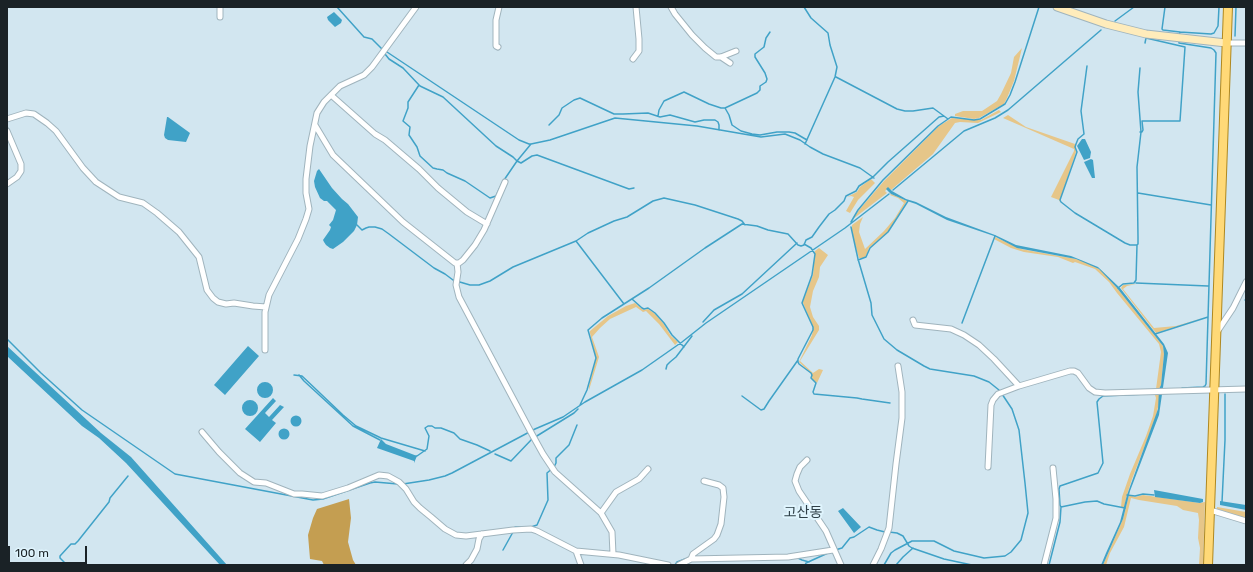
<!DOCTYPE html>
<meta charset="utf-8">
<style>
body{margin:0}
#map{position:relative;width:1253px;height:572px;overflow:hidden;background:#d2e6f0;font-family:Rubik,sans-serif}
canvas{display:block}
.frame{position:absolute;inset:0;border:8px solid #1a2226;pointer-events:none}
.scale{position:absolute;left:8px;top:546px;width:79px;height:18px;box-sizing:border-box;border:2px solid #1a2226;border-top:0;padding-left:5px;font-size:12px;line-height:14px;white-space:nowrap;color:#1a2226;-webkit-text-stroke:3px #dff4fd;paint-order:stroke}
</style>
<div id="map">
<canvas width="1253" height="572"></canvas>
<div class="frame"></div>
<div class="scale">100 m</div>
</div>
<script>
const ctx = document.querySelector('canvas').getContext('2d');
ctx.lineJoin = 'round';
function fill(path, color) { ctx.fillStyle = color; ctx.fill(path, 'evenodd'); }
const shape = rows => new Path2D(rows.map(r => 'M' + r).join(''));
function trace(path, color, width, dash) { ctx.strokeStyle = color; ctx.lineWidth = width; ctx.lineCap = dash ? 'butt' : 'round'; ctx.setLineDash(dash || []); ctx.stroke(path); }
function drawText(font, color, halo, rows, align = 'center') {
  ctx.font = font + ' Rubik,"Noto Sans KR",sans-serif'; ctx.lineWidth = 4; ctx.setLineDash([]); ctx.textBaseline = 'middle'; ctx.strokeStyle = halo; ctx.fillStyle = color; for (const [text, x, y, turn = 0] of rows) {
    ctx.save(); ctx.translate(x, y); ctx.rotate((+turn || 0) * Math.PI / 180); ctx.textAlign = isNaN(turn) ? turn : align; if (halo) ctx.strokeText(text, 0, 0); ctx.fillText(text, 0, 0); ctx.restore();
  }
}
fill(shape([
 [1022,48,1014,81,1007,98,1004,104,979,118,974,119,955,116,955,114,963,111,982,111,997,101,1001,94,1011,73,1014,57],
 [999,110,1001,112,978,123,960,122,955,123,933,154,891,190,888,188,885,191,887,193,853,219,859,210,884,181,939,126,952,118,964,119,981,120],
 [1008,115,1026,127,1075,144,1076,152,1060,200,1060,202,1059,200,1051,197,1074,151,1074,149,1003,118],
 [871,179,875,183,858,200,850,213,846,211,854,197,851,196,847,197,857,192,860,187],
 [891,194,907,201,888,232,869,248,866,256,864,258,859,258,852,234,852,225,863,217,860,224,859,232,865,249,884,231,895,218,904,203,898,198,890,195],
 [995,237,1021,249,1076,259,1083,261,1101,270,1117,288,1163,346,1164,354,1161,385,1159,389,1156,389,1161,352,1159,344,1117,293,1109,282,1095,269,1075,262,1073,263,1058,257,1024,252,1011,248,994,239],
 [819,248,828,255,820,267,819,277,813,291,810,307,813,317,819,326,819,330,800,361,813,373,819,369,823,370,817,383,812,379,811,373,799,362,812,335,813,330,813,327,803,303,803,300,813,275,815,251],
 [1136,284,1127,286,1123,289,1154,328,1176,326,1206,317,1156,333,1121,288,1123,285],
 [635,303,642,309,644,310,648,309,654,313,663,323,671,336,678,342,675,345,659,324,646,311,643,312,636,307,610,319,600,328,592,337,599,357,589,390,589,386,596,359,590,333,590,331,608,316,626,306],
 [1156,394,1159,394,1159,402,1156,417,1132,479,1127,495,1124,508,1121,507,1122,497,1130,474,1146,436,1153,416,1156,398,1155,395],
 [1129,495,1135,497,1143,495,1200,503,1205,502,1203,565,1199,565,1200,548,1198,538,1199,520,1198,513,1183,510,1177,506,1139,500,1131,498,1124,527,1110,553,1106,565,1103,565,1123,519],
 [1217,507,1246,512,1246,519,1217,509]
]), '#e6c689');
fill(shape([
 [349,499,351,518,348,542,353,560,356,565,324,565,322,561,310,559,308,535,313,518,317,509]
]), '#c49e51');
fill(shape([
 [334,12,342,20,341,23,335,27,328,20,327,17],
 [167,117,168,117,190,133,186,142,168,140,165,138,164,135],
 [1082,139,1085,139,1091,152,1090,158,1084,160,1077,146],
 [1091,159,1093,160,1095,178,1092,178,1084,162],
 [319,169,332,188,342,199,348,204,358,217,357,225,354,231,343,242,333,249,330,248,326,245,324,242,323,240,330,230,331,227,329,225,333,220,336,210,327,201,324,201,320,198,315,187,314,181,317,171],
 [888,187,892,191,906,199,916,202,946,217,995,235,1016,245,1071,256,1098,267,1120,288,1164,344,1168,353,1159,415,1130,491,1123,519,1103,565,1101,565,1106,553,1120,522,1127,495,1158,409,1159,389,1161,385,1164,354,1163,346,1117,288,1099,269,1076,259,1017,248,994,236,947,220,916,204,907,201,891,194,886,189],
 [7,346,101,433,131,457,227,565,220,565,126,463,99,438,82,426,7,356],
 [248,346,259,356,225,395,214,385],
 '257 390a8 8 0 1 1 16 0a8 8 0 1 1-16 0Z',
 [273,398,276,401,265,413,269,417,280,405,284,407,272,420,276,423,260,442,245,429],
 '242 408a8 8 0 1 1 16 0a8 8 0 1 1-16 0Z',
 '290.5 421a5.5 5.5 0 1 1 11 0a5.5 5.5 0 1 1-11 0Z',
 '278.5 434a5.5 5.5 0 1 1 11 0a5.5 5.5 0 1 1-11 0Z',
 [381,439,386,444,417,456,414,463,414,461,377,448],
 [1154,490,1203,499,1203,502,1200,503,1155,497],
 [1220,501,1246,505,1246,510,1220,505],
 [843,508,861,527,854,533,838,511]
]), '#40a2c7');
trace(shape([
 [337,7,364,37,372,39,382,49],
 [804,7,811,18,828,33,830,45,837,67,835,77,805,144],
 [1165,7,1162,29,1163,30,1180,32,1179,35],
 [1115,21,1134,7],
 [1180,32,1211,34,1214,33,1218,26,1219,7],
 [1235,36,1236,7],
 [1179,41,1179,43,1211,48,1214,50,1216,53,1206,384,1205,386,1203,387,1182,388],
 [387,52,519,140,529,144,531,144,550,140,615,118,697,126,761,137,785,134,800,140,810,147,823,154,860,168,874,178],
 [385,54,389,59,403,68,420,86,443,97,496,146,513,157,517,161,521,163,532,156,537,155,629,189,634,188],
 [1087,66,1081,111,1084,134,1078,139,1076,144,1075,147,1077,152,1060,200,1061,202,1075,213,1125,243,1130,245,1137,245],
 [836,77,897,109,905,111,913,111,933,108,948,119],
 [419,85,408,102,408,108,403,121,410,127,409,135,417,147,420,156,433,168,437,169,443,170,447,173,465,181,490,198,496,196,502,183,517,161,531,144],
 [725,108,729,115,732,125,741,131,752,134,760,135,777,132,789,132,795,133,807,140],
 [658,116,659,110,664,101,684,92,709,104,721,108,725,108,757,93,760,90,760,86,766,82,767,79,765,73,755,57,755,54,764,47,766,38,770,32],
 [549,125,559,115,562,108,574,100,580,98,614,114,623,114,648,113,660,117,670,115,695,122,704,120,715,120,718,122,719,125,719,130],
 [1140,132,1142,132,1143,130,1142,121,1180,121,1185,47,1146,38,1145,43],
 [893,190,964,131,995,118,1008,110,1101,30],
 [1138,193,1211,205],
 [851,222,858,210,883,180,938,126,951,117,974,120,980,119,1005,104,1010,95,1015,82,1039,7],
 [357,225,362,230,366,228,369,227,375,227,382,229,389,234,434,268,445,274,453,280,470,285,479,285,490,281,513,267,576,241,624,304],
 [851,227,858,259,871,303,872,315,884,339,897,350,924,366,930,369,974,376,989,382,999,390],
 [576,241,588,233,614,221,627,217,653,201,664,198,695,205,738,219,742,221,745,225],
 [804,244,811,248,815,254,812,275,802,303,813,327,813,330,798,359,798,362,799,364,811,373,812,375,811,378,816,383,813,392,814,394,857,398,862,399,890,403],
 [858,260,866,257,870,248,888,232,908,201],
 [1136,283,1208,286],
 [1118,288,1123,284,1134,283,1136,280,1137,245,1138,244,1138,237,1137,167,1141,132,1138,92,1140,68],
 [632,299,642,308,644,309,648,308,655,313,664,323,672,335,684,347],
 [1245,300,1246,300],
 [703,322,714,310,742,294,797,243],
 [962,323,995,236],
 [1155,334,1208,317],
 [7,339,41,373,82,410,175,474,313,500,323,499,370,483,375,482,398,484],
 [666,369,667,365,670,362,676,357,692,336],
 [294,375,302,376,343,415,356,426,381,438,425,451],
 [299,375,304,381,353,426,380,440],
 [742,396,761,410,764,409,769,401,798,360],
 [580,405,587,390,596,358,588,330,602,318,649,288,705,248,742,224,757,226,768,230,788,234,798,245,801,246,804,245,806,240,812,237,819,227,829,214,835,210,844,201,846,196,856,191,859,186,873,177,888,162,939,117,944,116],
 [495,454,511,461,532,439,574,413,578,409],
 [416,456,417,456,427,449,429,436,425,428,428,426,432,426,435,428,441,428,454,433,460,439,477,445,490,451],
 [403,484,429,480,445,476,452,473,535,429,563,417,585,402,642,370,682,342,706,323,845,228,889,194],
 [1127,495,1135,496,1143,494,1154,495],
 [1222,502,1225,440,1225,394],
 [1061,507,1085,502,1097,501,1104,504,1125,508],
 [531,527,537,525,548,500,547,473,554,467,556,463,556,458,569,445,577,425],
 [514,529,515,527,525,527],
 [889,532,897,533,903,536,909,546,912,548,944,559,972,565],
 [503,550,513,532],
 [835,550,842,548,850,538,854,537,869,527,877,530,885,532],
 [798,558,802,560,809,562],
 [67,565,60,558,60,556,71,544,75,544,78,541,109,502,110,498,128,476],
 [675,565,677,562,685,559],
 [805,565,806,563,828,553],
 [884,565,891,553,895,550,912,541,934,541,954,551,984,558,1005,556,1011,552,1021,540,1028,513,1025,483,1019,430,1012,409,1002,394],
 [896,565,903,557,913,548],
 [1049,565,1060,522,1061,507,1060,505,1059,489,1060,486,1098,473,1103,463,1097,402,1099,399,1103,396,1146,394]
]), '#40a2c7', 1.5);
const street = shape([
 [671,7,675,14,692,35,705,48,716,57,721,57,736,51],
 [220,17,220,7],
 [1226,43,1246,43],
 [498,47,496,46,496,20,499,7],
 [721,57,730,63],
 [633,59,639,51,639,39,636,7],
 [331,95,375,134,385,140,419,169,438,188,467,212,487,224],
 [7,119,26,113,34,114,47,123,56,131,83,168,96,182,119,197,143,203,157,213,179,232,199,257,207,290,213,298,218,302,226,304,234,303,253,306,266,307],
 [315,125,333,155,403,222,455,263,459,263,463,260,475,245,484,230,505,182],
 [7,131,21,164,21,171,17,177,7,184],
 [457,263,458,272,456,285,459,297,533,436,543,454,555,472,601,513,612,532,613,554],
 [913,320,915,325,951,329,964,335,979,345,994,359,1019,386],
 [1217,332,1233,308,1246,282],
 [265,350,265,312,269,295,298,239,306,219,309,209,306,193,306,179,310,146,317,113,324,102,340,86,364,75,372,67,416,7],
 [202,432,219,452,240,473,254,482,266,483,294,494,302,494,322,496,348,488,379,475,388,476,399,482,406,489,414,502,420,508,431,517,445,529,456,535,466,536,513,530,531,529,537,531,576,551,619,555,668,565],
 [807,460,800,467,797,474,795,481,799,491,826,531,841,565],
 [988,467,991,405,993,400,998,394,1019,386,1070,371,1074,371,1078,373,1089,388,1095,392,1105,393,1246,389],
 [1210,510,1246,521],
 [601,513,616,492,639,479,648,469],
 [576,551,581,565],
 [691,559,693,554,714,539,717,535,721,524,724,497,723,488,719,485,704,481],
 [466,565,471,560,477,549,479,539,482,534],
 [679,565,691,559,788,557,833,550],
 [873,565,881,549,889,528,896,464,902,418,902,392,898,366],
 [1044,565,1056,518,1056,499,1053,468]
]);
const secondary = shape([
 [1057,7,1106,24,1146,34,1226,43]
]);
const primary = shape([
 [1208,565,1228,7]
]);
trace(street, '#a0b4bd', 7);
trace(secondary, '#a0b4bd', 9);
trace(primary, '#af8820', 10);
trace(street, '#fff', 5);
trace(secondary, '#ffecbb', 7);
trace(primary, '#ffd977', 8);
drawText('14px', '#2e3f47', '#dff4fd', [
 ["고산동",803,513]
]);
</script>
